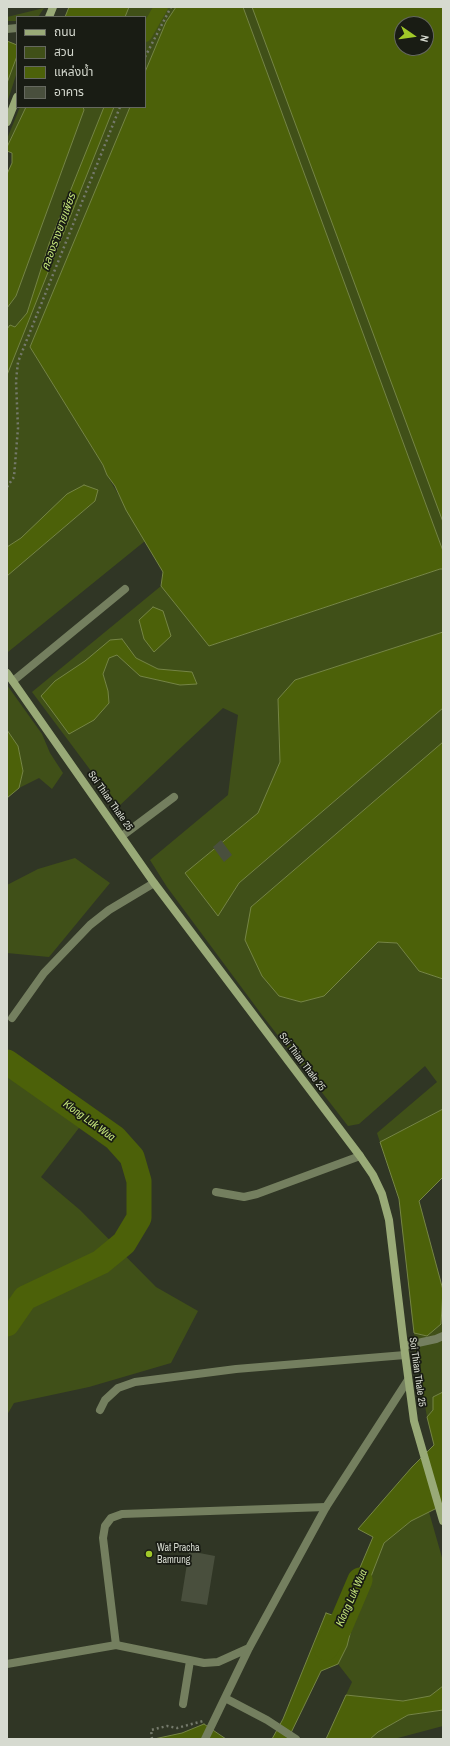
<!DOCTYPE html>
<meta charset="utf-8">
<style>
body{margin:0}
#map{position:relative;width:450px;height:1746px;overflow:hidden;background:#303625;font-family:"Archivo Narrow","Noto Sans Thai",sans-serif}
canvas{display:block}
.frame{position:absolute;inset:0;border:8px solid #d6dad0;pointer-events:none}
.legend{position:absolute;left:16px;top:16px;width:130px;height:92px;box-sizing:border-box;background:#191c14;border:1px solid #65685f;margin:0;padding:5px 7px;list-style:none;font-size:12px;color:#d6dad0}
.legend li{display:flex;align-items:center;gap:8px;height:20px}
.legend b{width:20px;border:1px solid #65685f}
.north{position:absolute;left:394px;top:16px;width:40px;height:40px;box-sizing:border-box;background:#191c14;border:1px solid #65685f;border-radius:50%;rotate:103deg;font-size:11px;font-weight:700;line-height:16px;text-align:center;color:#d6dad0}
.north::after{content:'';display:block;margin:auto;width:14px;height:18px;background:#a1c929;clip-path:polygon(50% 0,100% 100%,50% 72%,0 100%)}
</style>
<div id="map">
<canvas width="450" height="1746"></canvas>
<div class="frame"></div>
<ul class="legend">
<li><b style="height:5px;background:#9a7"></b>ถนน</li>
<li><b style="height:11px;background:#405018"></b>สวน</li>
<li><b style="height:11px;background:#4c6109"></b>แหล่งน้ำ</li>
<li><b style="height:11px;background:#494f3d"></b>อาคาร</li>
</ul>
<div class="north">N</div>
</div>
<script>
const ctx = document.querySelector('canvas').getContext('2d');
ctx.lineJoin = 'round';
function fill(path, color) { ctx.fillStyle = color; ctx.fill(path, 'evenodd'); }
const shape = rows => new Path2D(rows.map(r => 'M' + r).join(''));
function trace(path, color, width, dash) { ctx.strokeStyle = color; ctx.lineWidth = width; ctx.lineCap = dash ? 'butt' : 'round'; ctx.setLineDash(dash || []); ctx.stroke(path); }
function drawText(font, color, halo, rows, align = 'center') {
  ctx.font = font + ' "Archivo Narrow","Noto Sans Thai",sans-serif'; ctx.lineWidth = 3.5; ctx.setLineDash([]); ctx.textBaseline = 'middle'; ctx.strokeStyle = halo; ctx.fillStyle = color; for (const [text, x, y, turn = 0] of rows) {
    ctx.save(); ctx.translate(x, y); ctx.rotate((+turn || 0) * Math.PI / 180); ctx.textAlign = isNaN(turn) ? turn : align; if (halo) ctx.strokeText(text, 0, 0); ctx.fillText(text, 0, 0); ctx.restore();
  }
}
fill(shape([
 [129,7,176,7,166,22,145,72,145,43,152,27,145,29,145,17,125,17],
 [243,7,253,7,443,519,443,551],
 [44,8,38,17,17,17,17,21,7,21,7,17],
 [17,56,17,72,7,103,7,83],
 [20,107,26,107,7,147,7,139],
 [83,107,104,107,49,244,27,313,15,327,10,325,7,329,7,308,16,296,84,110],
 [114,107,130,107,30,347,103,465,107,475,145,541,8,652,7,576,95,501,97,490,7,547,7,375],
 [440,569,443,569,443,632,295,680,278,699,280,762,258,813,185,873,218,916,239,883,443,708,443,742,251,907,262,976,279,996,301,1002,324,996,378,942,397,943,419,971,443,979,443,1109,380,1142,377,1133,437,1082,425,1066,359,1124,348,1126,262,1015,167,887,150,860,228,795,238,715,223,708,118,807,32,692,161,586,209,646],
 [122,639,136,658,158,669,192,672,197,683,180,685,140,676,117,655,109,658,103,674,108,691,55,681],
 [7,685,42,734,50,753,63,773,52,789,39,778,19,788,23,771,18,746,7,730],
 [75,858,110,883,49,957,7,953,7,885,38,869],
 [7,1068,82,1124,41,1177,80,1210,156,1287,198,1311,171,1363,89,1387,14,1403,7,1415],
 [443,1322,443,1392,433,1397,433,1410,427,1417,415,1350,414,1333,427,1336],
 [429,1512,443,1561,443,1686,430,1696,403,1701,346,1695,352,1682,338,1664,347,1646,356,1615,384,1543,411,1521],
 [443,1710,443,1726,394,1739,370,1739,378,1732,408,1715]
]), '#405018');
const water = shape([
 [69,7,129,7,125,17,65,17,69,7],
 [176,7,243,7,443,551,443,569,440,569,209,646,161,586,163,572,126,510,115,486,107,475,103,465,30,347,130,107,145,107,145,72,166,22,176,7],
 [252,7,443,7,443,522,252,7],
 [402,24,426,24,426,48,402,48,402,24],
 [7,41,17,45,17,56,7,83,7,41],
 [26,107,83,107,84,110,16,296,7,308,7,174,12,163,12,153,7,151,7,147,26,107],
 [104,107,114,107,7,375,7,329,10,325,15,327,27,313,49,244,104,107],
 [84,485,98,490,95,501,7,576,7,547,21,538,67,494,84,485],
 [153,607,163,611,171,636,154,652,144,639,139,620,153,607],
 [443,632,443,708,239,883,218,916,185,873,258,813,280,762,278,699,295,680,443,632],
 [122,639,136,658,158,669,192,672,197,684,180,685,140,676,117,655,109,658,103,674,108,691,109,703,94,720,69,734,41,696,55,681,85,661,110,640,122,639],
 [7,730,18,746,23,771,19,788,7,798,7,730],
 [443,742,443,979,419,971,397,943,378,942,324,996,301,1002,279,996,262,976,245,940,251,907,443,742],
 [443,1109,443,1177,419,1201,443,1290,441,1324,427,1336,414,1333,399,1199,380,1142,443,1109],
 [443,1392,443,1505,411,1521,384,1543,356,1615,342,1610,373,1537,358,1529,412,1467,434,1445,427,1417,433,1410,433,1397,443,1392],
 [326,1613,353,1622,347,1646,338,1664,321,1671,288,1739,272,1739,283,1719,326,1613],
 [443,1686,443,1710,408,1715,378,1732,370,1739,326,1739,346,1695,403,1701,430,1696,443,1686],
 [204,1724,226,1739,154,1739,182,1733,204,1724]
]);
fill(water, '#4c6109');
trace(water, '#758545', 1);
trace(shape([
 [145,35,161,7]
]), '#4c6109', 14);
trace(shape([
 [7,1062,115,1138,132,1157,139,1181,139,1218,124,1243,101,1262,25,1298,7,1324],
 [326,1648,340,1627,360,1580]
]), '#4c6109', 25);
fill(shape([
 [221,840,232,855,224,862,213,847],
 [189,1551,215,1556,207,1605,181,1601]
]), '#494f3d');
trace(shape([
 [145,57,171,7],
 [7,487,14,477,18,428,16,381,18,362,120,107],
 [152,1739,151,1730,167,1726,177,1728,203,1721]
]), '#757a6c', 2.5, [2, 3]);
trace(shape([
 [13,681,125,589],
 [122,836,174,797],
 [216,1192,244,1197,257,1194,360,1156],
 [404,1346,436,1339,443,1336],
 [100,1410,105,1400,118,1388,135,1382,236,1369,405,1355],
 [116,1645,103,1538,105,1526,111,1518,122,1514,326,1507],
 [183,1704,190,1661]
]), '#747f5f', 8);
trace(shape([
 [7,29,17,28],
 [12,1018,44,973,90,925,109,910,154,883],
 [7,1664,116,1645,204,1663,218,1662,249,1648],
 [225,1698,267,1720,296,1739],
 [205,1739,249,1648,326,1507,408,1380]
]), '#747f5f', 8);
trace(shape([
 [49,17,53,7],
 [7,122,17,97],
 [7,673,154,883,360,1156,373,1175,382,1194,389,1220,404,1346,414,1421,443,1521]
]), '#9a7', 8);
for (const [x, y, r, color] of [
 [149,1554,4,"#a1c929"]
]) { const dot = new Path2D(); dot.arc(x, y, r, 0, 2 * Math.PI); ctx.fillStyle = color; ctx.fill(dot); trace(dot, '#191c14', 1.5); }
drawText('10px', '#d6dad0', '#191c14', [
 ["Soi Thian Thale 25",110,801,55],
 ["Soi Thian Thale 25",302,1062,53],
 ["Soi Thian Thale 25",417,1372,82]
]);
drawText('10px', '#d6dad0', '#191c14', [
 ["Wat Pracha",157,1548],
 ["Bamrung",157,1560]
], 'left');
drawText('italic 11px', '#c4e47a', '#191c14', [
 ["คลองรางยายเพียร",59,232,-70],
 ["Klong Luk Wua",89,1121,36],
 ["Klong Luk Wua",352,1598,-66]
]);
</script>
